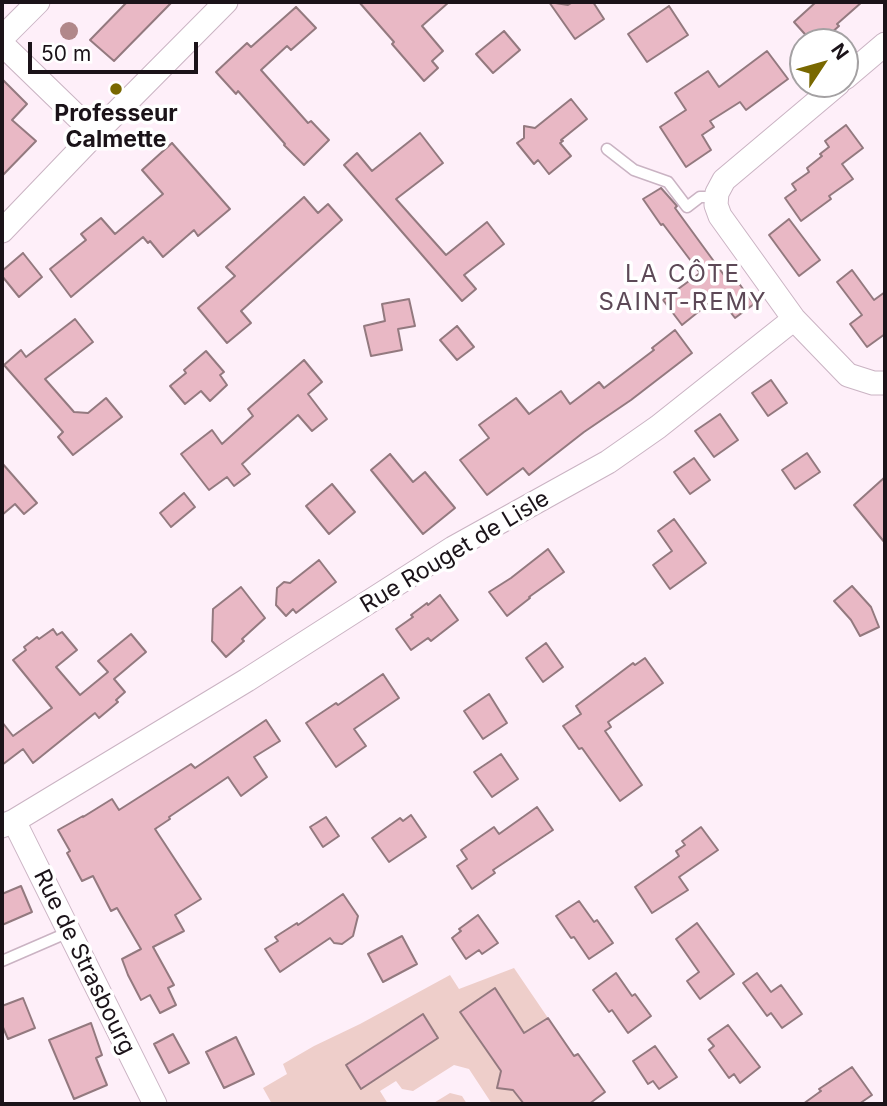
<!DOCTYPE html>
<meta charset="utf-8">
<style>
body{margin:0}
#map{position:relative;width:887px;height:1106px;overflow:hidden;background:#feeff9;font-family:Inter,sans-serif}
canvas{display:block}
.frame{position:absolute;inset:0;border:4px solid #1b1319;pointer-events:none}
.north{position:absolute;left:789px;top:28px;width:70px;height:70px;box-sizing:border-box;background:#fff;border:2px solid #a4a1a3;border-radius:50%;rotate:54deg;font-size:19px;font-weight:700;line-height:28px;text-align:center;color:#1b1319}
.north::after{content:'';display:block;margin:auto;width:24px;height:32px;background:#796800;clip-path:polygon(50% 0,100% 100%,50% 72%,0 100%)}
.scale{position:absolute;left:28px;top:42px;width:170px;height:32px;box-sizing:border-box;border:4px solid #1b1319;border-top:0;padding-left:9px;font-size:21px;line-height:24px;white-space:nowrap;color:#1b1319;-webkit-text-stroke:5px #fff;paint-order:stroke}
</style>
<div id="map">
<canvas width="887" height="1106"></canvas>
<div class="frame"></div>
<div class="north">N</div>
<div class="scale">50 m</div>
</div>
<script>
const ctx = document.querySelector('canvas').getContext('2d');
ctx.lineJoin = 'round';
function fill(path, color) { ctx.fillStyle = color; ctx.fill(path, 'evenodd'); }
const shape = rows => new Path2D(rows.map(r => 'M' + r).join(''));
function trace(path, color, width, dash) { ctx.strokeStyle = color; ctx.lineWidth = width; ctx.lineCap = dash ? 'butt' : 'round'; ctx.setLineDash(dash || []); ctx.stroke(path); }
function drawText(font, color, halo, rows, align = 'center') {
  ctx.font = font + ' Inter,sans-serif'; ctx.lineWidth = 7; ctx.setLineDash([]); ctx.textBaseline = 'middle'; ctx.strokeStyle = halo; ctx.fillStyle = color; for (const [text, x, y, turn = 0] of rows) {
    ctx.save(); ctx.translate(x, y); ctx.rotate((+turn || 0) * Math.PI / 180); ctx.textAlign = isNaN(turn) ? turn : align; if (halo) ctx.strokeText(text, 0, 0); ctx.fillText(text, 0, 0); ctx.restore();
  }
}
fill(shape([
 [514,968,548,1018,525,1033,534,1047,558,1032,574,1055,578,1054,588,1068,568,1082,576,1094,561,1104,492,1104,469,1069,454,1065,413,1091,402,1089,396,1081,380,1091,388,1104,272,1104,263,1088,287,1074,283,1064,314,1046,360,1024,450,975,459,989],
 [495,988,514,1017,479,1040,460,1012],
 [450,1093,462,1096,467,1104,432,1104]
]), '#eececa');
const building = shape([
 [127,2,172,2,114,61,90,40,127,2],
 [359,2,449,2,422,26,443,51,432,61,438,68,424,81,392,44,394,42,359,2],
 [549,2,568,5,573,2,593,2,604,19,575,39,549,2],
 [816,2,862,2,837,24,839,26,821,42,812,42,794,22,816,2],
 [669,6,688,35,647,62,628,34,669,6],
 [296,7,316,28,291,50,287,46,261,70,308,123,311,121,329,140,304,165,284,145,285,144,238,91,236,94,216,72,247,43,251,47,296,7],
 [504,31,520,50,493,73,476,54,504,31],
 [767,51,788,79,746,110,740,102,710,121,714,127,702,135,711,150,686,167,660,127,686,110,675,93,708,71,719,87,767,51],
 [2,79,27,104,12,120,36,141,2,176,2,79],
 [571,99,587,119,561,140,563,141,560,143,571,156,549,174,538,160,534,164,517,143,524,138,524,126,535,128,571,99],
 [846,125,863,148,842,164,853,179,829,196,831,199,801,221,785,198,796,190,792,184,809,172,807,168,822,156,820,154,829,147,825,141,846,125],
 [420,133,443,163,396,199,446,255,487,222,504,244,464,275,476,289,462,301,344,165,357,153,372,171,420,133],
 [172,143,230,209,198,236,194,230,163,257,150,241,148,243,143,237,71,297,50,269,86,240,81,234,101,218,115,234,163,194,142,170,172,143],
 [661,188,677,206,675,208,729,282,735,278,754,304,735,318,718,296,682,325,663,300,700,273,663,224,661,225,643,199,661,188],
 [304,197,318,213,328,204,342,220,241,311,251,323,227,343,198,308,235,276,226,267,304,197],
 [789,219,820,260,799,276,769,235,789,219],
 [23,253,42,277,19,297,2,276,2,271,23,253],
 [852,270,874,300,885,292,885,334,867,347,850,324,862,315,837,282,852,270],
 [409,299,415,326,398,329,402,350,371,356,364,326,385,321,382,304,409,299],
 [75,319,93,342,45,379,74,412,88,413,106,398,122,417,73,455,58,437,63,432,4,365,21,350,26,357,75,319],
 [457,326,474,347,457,360,440,340,457,326],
 [675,330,692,353,631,400,584,432,529,475,523,468,487,495,460,460,489,438,479,425,516,398,529,414,561,391,570,404,599,382,604,388,654,350,652,348,675,330],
 [206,351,224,372,220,375,227,385,210,401,201,391,185,404,170,386,186,373,184,370,206,351],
 [304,360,322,382,308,394,327,419,312,431,298,415,242,464,250,474,234,486,227,477,209,490,181,454,212,430,222,444,253,416,248,409,304,360],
 [771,380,787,403,768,416,752,393,771,380],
 [720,414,738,440,714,457,695,431,720,414],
 [807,453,820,472,795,489,782,470,807,453],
 [390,454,413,482,425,472,455,508,423,534,371,470,390,454],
 [694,458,710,480,690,494,674,472,694,458],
 [2,463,37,503,24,514,15,504,2,515,2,463],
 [885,477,885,543,854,505,885,477],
 [332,484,355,512,329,534,306,506,332,484],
 [184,493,195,507,171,527,160,513,184,493],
 [674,519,706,563,670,589,653,565,672,551,658,531,674,519],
 [548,549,564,572,529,597,530,598,507,616,489,592,511,578,548,549],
 [319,560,336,582,296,613,293,609,286,616,276,605,277,588,284,582,290,583,319,560],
 [852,586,871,607,879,627,860,636,851,620,834,601,852,586],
 [241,587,265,618,242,639,244,641,226,657,212,641,213,609,241,587],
 [440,595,458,620,431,641,428,638,411,650,396,629,413,617,411,615,427,603,428,605,440,595],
 [53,629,57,635,62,632,77,650,56,667,80,695,108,672,98,661,131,634,146,652,114,679,125,692,116,700,118,702,99,718,95,713,33,763,23,749,2,765,2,722,13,736,52,708,13,660,26,650,24,647,37,637,39,639,53,629],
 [546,643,563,667,543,682,526,658,546,643],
 [645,658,663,683,608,722,611,727,605,731,642,785,620,801,582,748,579,749,563,726,581,714,576,706,633,663,635,665,645,658],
 [383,674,399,698,354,729,366,746,336,767,306,723,336,703,338,705,383,674],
 [489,694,507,723,483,739,464,711,489,694],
 [266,720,280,741,254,757,267,777,241,796,228,777,169,817,170,819,155,829,201,899,175,915,184,931,153,947,174,985,168,988,176,1005,160,1013,150,995,141,1000,128,975,122,959,141,949,117,908,111,911,93,876,82,881,67,853,70,851,58,830,83,816,83,817,112,799,119,810,191,764,195,768,266,720],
 [501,754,518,779,492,797,474,772,501,754],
 [537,807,553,830,493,870,495,873,472,889,457,866,467,859,461,850,494,827,499,834,537,807],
 [411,815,426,837,389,862,372,838,400,818,403,821,411,815],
 [326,817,339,836,323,847,310,827,326,817],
 [701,827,718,850,679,877,688,890,652,913,635,887,679,856,676,851,685,845,682,841,701,827],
 [21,886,32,912,2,925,2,894,21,886],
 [343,894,358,916,353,936,342,944,334,943,330,938,280,972,265,949,278,941,275,937,297,923,298,925,343,894],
 [579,901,594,922,597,920,613,943,589,959,574,937,571,938,556,916,579,901],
 [478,915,498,943,482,954,479,950,466,959,452,938,461,931,459,929,478,915],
 [697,923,734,974,700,999,687,981,699,972,676,939,697,923],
 [402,936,417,964,383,982,368,954,402,936],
 [616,973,632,996,635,994,651,1016,628,1033,612,1010,609,1012,593,990,616,973],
 [757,973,771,992,781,985,802,1014,782,1028,771,1013,767,1016,743,983,757,973],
 [495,988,524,1033,548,1018,574,1056,578,1054,605,1092,589,1104,524,1104,513,1090,497,1088,501,1071,460,1012,495,988],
 [23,998,35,1028,8,1039,2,1025,2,1006,23,998],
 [423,1014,438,1038,361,1089,346,1065,423,1014],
 [91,1023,102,1055,96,1058,107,1085,74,1099,49,1040,91,1023],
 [728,1025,760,1067,740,1083,734,1074,729,1078,709,1050,714,1046,708,1039,728,1025],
 [173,1034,189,1063,169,1073,154,1044,173,1034],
 [236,1037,254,1074,224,1088,206,1052,236,1037],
 [655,1046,677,1077,659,1089,653,1081,648,1084,633,1061,655,1046],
 [852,1067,872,1095,859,1104,803,1104,821,1091,819,1089,852,1067]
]);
fill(building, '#e9b8c5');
trace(building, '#93797f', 2);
const service = shape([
 [607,149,634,170,668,182,687,207,700,197,716,197],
 [2,961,69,932]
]);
const minor = shape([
 [2,38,38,2],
 [2,44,95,134],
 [845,78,885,44],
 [838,84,724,180,717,193,716,205,720,216,794,319,848,375,873,383,885,383],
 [2,231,95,134,226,2],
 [14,821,155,1104],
 [2,826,14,821,247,680,453,548,608,462,658,427,794,319]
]);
trace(service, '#cab3c3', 13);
trace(minor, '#cab3c3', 25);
trace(service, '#fff', 10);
trace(minor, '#fff', 23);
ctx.fillStyle = '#b1888a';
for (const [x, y] of [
 [69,31]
]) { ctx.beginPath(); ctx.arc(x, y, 9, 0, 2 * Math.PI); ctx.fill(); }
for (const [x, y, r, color] of [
 [116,89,7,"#796800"]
]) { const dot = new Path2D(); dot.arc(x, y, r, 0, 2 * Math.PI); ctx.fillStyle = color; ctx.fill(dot); trace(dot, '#fff', 2.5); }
drawText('bold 23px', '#1b1319', '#fff', [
 ["Professeur",116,114],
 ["Calmette",116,140]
]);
drawText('23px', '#1b1319', '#fff', [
 ["Rue Rouget de Lisle",455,552,-31],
 ["Rue de Strasbourg",84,962,64]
]);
ctx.letterSpacing = '2px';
drawText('24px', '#5d4957', '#fff', [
 ["LA CÔTE",683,275],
 ["SAINT-REMY",683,303]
]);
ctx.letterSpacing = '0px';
</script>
